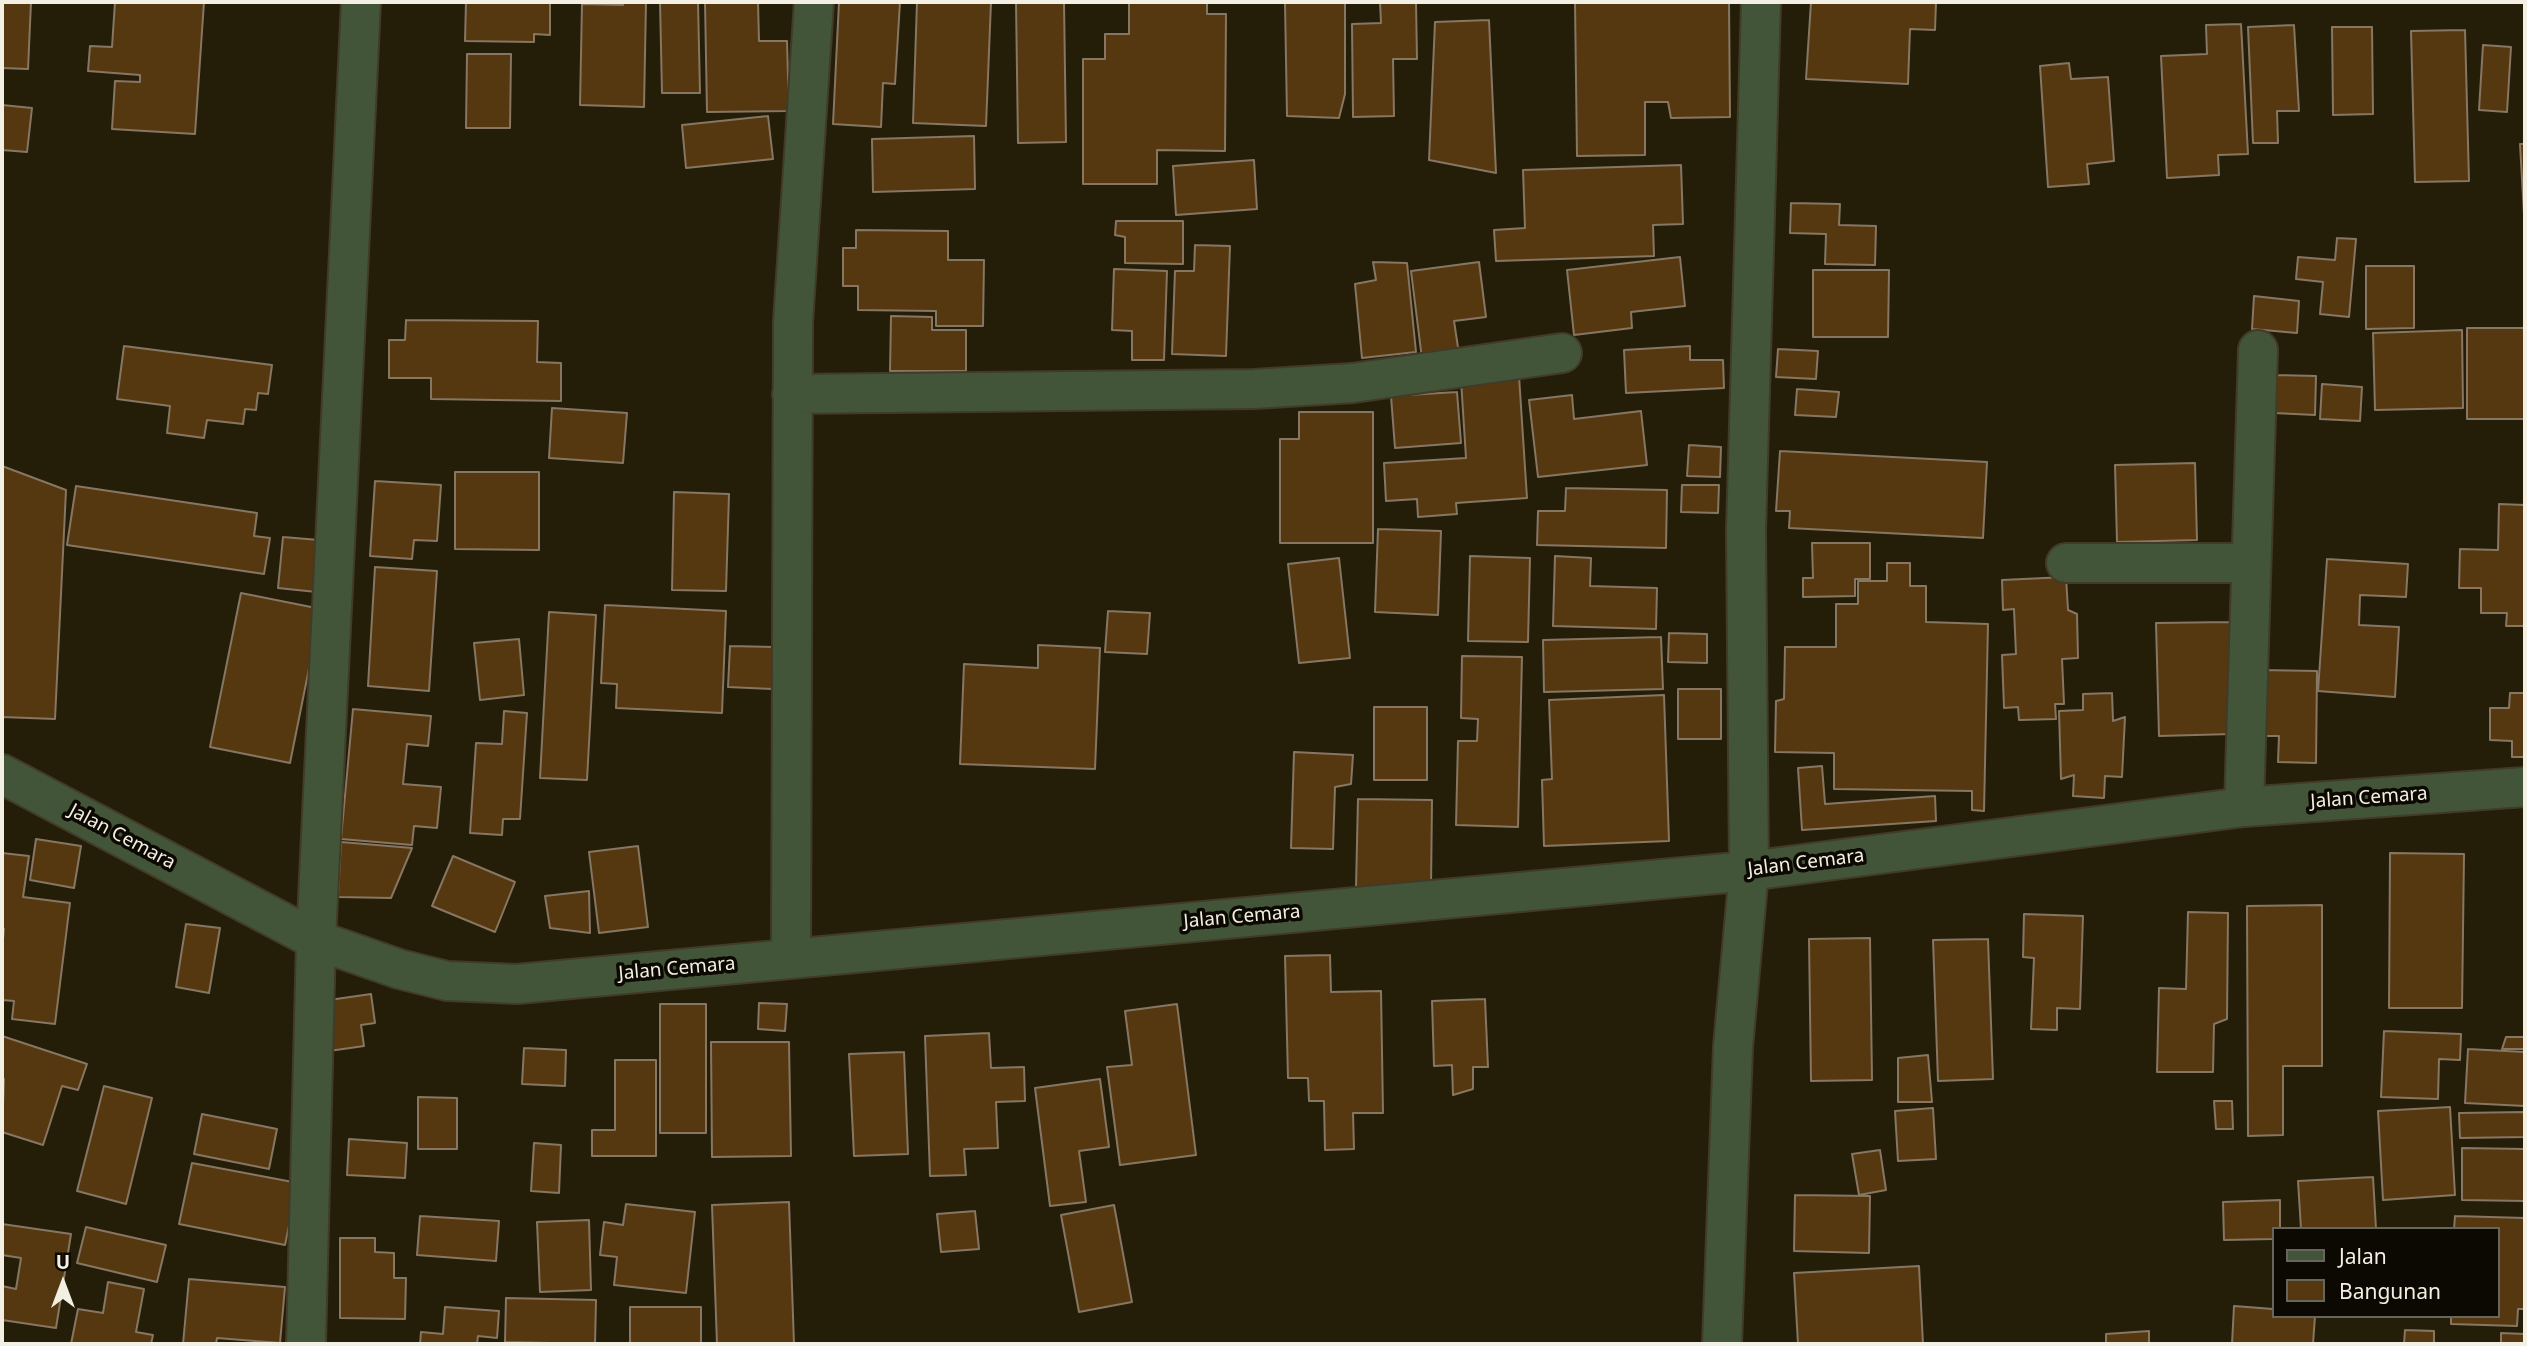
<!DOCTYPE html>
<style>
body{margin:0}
#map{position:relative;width:2527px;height:1346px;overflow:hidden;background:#241e09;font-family:"Noto Sans",sans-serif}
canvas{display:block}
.frame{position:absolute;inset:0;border:4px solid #f3efe2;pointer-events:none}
.legend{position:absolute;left:2272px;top:1227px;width:228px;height:91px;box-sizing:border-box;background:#0b0902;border:2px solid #68655c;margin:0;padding:9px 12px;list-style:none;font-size:21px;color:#f3efe2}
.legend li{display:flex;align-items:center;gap:14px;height:35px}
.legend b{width:35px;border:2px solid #68655c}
.north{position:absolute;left:28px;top:1248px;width:70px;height:70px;-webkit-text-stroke:5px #0b0902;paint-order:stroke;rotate:0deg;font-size:19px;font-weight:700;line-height:28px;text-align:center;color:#f3efe2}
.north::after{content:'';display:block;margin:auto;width:24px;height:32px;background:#f3efe2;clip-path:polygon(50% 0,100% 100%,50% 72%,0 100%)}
</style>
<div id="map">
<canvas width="2527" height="1346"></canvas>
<div class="frame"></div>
<ul class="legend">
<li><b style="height:9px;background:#435539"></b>Jalan</li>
<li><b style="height:19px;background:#553810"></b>Bangunan</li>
</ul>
<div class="north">U</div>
</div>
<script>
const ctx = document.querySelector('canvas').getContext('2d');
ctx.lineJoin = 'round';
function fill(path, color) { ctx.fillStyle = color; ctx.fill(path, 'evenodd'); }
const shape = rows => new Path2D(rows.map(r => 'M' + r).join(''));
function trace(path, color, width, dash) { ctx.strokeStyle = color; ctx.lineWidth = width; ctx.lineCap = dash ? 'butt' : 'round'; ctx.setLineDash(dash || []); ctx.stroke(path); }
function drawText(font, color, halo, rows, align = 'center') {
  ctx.font = font + ' "Noto Sans",sans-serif'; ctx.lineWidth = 7; ctx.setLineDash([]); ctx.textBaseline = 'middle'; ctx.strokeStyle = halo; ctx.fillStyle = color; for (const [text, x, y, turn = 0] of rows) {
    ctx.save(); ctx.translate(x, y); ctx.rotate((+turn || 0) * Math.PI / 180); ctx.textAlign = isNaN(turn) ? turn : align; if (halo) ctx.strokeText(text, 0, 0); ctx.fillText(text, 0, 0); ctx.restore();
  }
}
const building = shape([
 [2,2,31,2,28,69,2,68,2,2],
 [115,2,204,2,195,134,112,129,115,81,140,82,140,75,88,71,90,46,112,47,115,2],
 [466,2,550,2,550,35,534,34,534,42,465,41,466,2],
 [623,2,646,2,644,107,580,105,582,4,623,5,623,2],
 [660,2,698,2,700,93,662,93,660,2],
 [705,2,758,2,759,41,787,41,789,111,707,112,705,2],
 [839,2,900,2,895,84,883,83,881,127,833,124,839,2],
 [917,2,991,2,986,126,913,123,917,2],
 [1016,2,1064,2,1066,142,1018,143,1016,2],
 [1129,2,1207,2,1207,14,1226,14,1225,151,1157,150,1157,184,1083,184,1083,59,1105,59,1105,34,1129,34,1129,2],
 [1285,2,1345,2,1345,94,1339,118,1287,116,1285,2],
 [1380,2,1416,2,1417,59,1393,59,1394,116,1353,117,1352,24,1381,23,1380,2],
 [1575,2,1729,2,1730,117,1671,118,1668,102,1645,102,1645,155,1577,156,1575,2],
 [1811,2,1936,2,1935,30,1910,29,1908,84,1806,79,1811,2],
 [1489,20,1496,173,1429,160,1435,22,1489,20],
 [2241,24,2248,154,2218,155,2219,175,2167,178,2161,56,2207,54,2206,25,2241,24],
 [2294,25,2299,111,2277,111,2278,143,2253,143,2248,27,2294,25],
 [2332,27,2372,27,2373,114,2333,115,2332,27],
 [2465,30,2469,181,2415,182,2411,31,2465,30],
 [2483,45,2511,47,2507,112,2479,110,2483,45],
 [467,54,511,54,510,128,466,128,467,54],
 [2069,63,2071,79,2108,77,2114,161,2087,164,2089,184,2048,187,2040,66,2069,63],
 [2,105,32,108,27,152,2,150,2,105],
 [768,116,773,159,686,168,682,125,768,116],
 [974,136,975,189,873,192,872,139,974,136],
 [2520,144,2525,144,2524,214,2520,144],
 [1254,160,1257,209,1176,215,1173,166,1254,160],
 [1681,165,1683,224,1653,225,1654,256,1496,261,1494,230,1525,228,1523,170,1681,165],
 [1791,203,1840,204,1839,225,1876,226,1875,265,1825,264,1826,234,1790,233,1791,203],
 [1116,221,1183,221,1183,264,1125,263,1125,237,1115,235,1116,221],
 [856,230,948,231,948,260,984,260,983,326,936,326,936,311,858,310,858,286,843,286,843,248,856,248,856,230],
 [2337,238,2356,239,2349,317,2320,314,2323,282,2296,279,2298,257,2335,260,2337,238],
 [1195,245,1230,246,1226,356,1172,354,1175,271,1194,271,1195,245],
 [1680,257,1685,306,1631,312,1632,328,1574,335,1567,270,1680,257],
 [1373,262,1407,263,1416,352,1362,358,1355,284,1376,280,1373,262],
 [1479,262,1486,317,1454,321,1459,354,1422,359,1411,271,1479,262],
 [2366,266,2414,266,2414,328,2366,329,2366,266],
 [1114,269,1167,271,1164,360,1132,360,1132,331,1112,330,1114,269],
 [1813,270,1889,270,1888,337,1813,337,1813,270],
 [2254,296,2299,301,2297,333,2252,329,2254,296],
 [891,316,932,317,932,330,966,330,966,371,890,371,891,316],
 [406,320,538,321,537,362,561,363,561,401,431,399,431,378,389,378,389,340,405,340,406,320],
 [2467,328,2525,328,2525,419,2467,419,2467,328],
 [2462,330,2463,408,2375,410,2373,333,2462,330],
 [124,346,272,365,268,394,258,393,256,410,245,409,243,424,207,420,204,438,167,433,170,406,117,399,124,346],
 [1690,346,1690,360,1723,360,1724,388,1626,393,1624,350,1690,346],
 [1778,349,1818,351,1816,379,1776,377,1778,349],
 [2276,375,2316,376,2315,415,2274,413,2276,375],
 [1519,376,1527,498,1456,503,1457,514,1418,517,1417,499,1386,501,1384,463,1466,458,1461,380,1519,376],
 [2322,384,2362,387,2360,421,2320,419,2322,384],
 [1797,389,1839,392,1836,417,1795,415,1797,389],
 [1457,392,1461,443,1395,448,1391,396,1457,392],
 [1572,395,1574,419,1641,411,1647,465,1538,477,1529,400,1572,395],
 [552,408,627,413,623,463,549,458,552,408],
 [1299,412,1373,412,1373,543,1280,543,1280,439,1299,439,1299,412],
 [1689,445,1721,447,1720,477,1687,476,1689,445],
 [1780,451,1987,462,1983,538,1789,528,1790,511,1776,511,1780,451],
 [2195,463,2197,540,2117,542,2115,465,2195,463],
 [2,466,66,490,55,719,2,717,2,466],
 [455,472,539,472,539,550,455,549,455,472],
 [375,481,441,485,437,541,414,540,412,559,370,556,375,481],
 [1682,485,1719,485,1718,513,1681,512,1682,485],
 [76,486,257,513,254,536,270,538,264,574,67,545,76,486],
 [1566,488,1667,490,1666,548,1537,545,1538,511,1565,511,1566,488],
 [674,492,729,494,726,591,672,590,674,492],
 [2499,504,2525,505,2525,626,2506,626,2507,613,2481,613,2481,588,2459,588,2460,549,2498,550,2499,504],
 [1378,529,1441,531,1438,615,1375,612,1378,529],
 [283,537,331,541,326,593,278,588,283,537],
 [1812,543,1870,543,1870,579,1855,579,1855,596,1803,597,1803,578,1813,578,1812,543],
 [1470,556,1530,558,1528,642,1468,641,1470,556],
 [1555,556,1591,558,1590,586,1657,588,1656,629,1553,626,1555,556],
 [1339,558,1350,658,1299,663,1288,564,1339,558],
 [2327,559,2408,564,2406,597,2360,595,2359,625,2399,627,2395,697,2318,691,2327,559],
 [1887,563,1910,563,1910,586,1926,586,1926,622,1988,624,1984,811,1972,810,1972,791,1834,789,1834,753,1775,752,1776,701,1784,699,1785,647,1836,647,1836,604,1858,604,1858,581,1887,581,1887,563],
 [375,567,437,571,429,691,368,686,375,567],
 [2066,577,2068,610,2077,614,2078,658,2062,659,2064,704,2055,704,2056,719,2019,720,2018,707,2004,708,2002,655,2016,654,2014,609,2003,610,2002,580,2066,577],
 [241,593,321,609,290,763,210,747,241,593],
 [605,605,726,611,722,713,616,708,617,684,601,683,605,605],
 [1108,611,1150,613,1147,654,1105,652,1108,611],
 [549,612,596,615,587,780,540,778,549,612],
 [2230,622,2232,734,2159,736,2156,623,2230,622],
 [1669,633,1707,634,1707,663,1668,662,1669,633],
 [1661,637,1663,689,1544,692,1543,640,1661,637],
 [519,639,524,695,480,700,474,643,519,639],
 [1038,645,1100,648,1095,769,960,764,964,664,1038,668,1038,645],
 [730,646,774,647,772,689,728,687,730,646],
 [1462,656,1522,657,1518,827,1456,825,1458,741,1477,741,1478,719,1461,718,1462,656],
 [2260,670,2317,671,2316,763,2278,762,2279,736,2260,736,2260,670],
 [1678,689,1721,689,1721,739,1678,739,1678,689],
 [2112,693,2113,721,2125,717,2122,777,2105,776,2104,798,2073,796,2074,775,2061,779,2059,711,2083,710,2083,694,2112,693],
 [2510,693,2525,693,2525,757,2512,757,2512,741,2490,740,2490,708,2509,708,2510,693],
 [1664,695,1669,841,1544,846,1542,780,1552,779,1549,700,1664,695],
 [1374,707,1427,707,1427,780,1374,780,1374,707],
 [353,709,431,716,428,746,407,744,403,784,441,787,437,828,414,826,412,845,341,839,353,709],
 [504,711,527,713,520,819,503,819,502,835,470,833,476,743,502,744,504,711],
 [1294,752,1353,755,1351,784,1335,787,1333,849,1291,848,1294,752],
 [1822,766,1825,804,1935,796,1936,821,1802,830,1798,768,1822,766],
 [1358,799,1432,800,1431,887,1356,887,1358,799],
 [36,839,81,846,74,888,30,880,36,839],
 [341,842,412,848,391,898,338,897,341,842],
 [638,846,648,927,599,933,589,852,638,846],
 [2,853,29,856,23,897,70,903,55,1024,12,1019,14,1001,2,1000,2,950,4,929,2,929,2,853],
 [2390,853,2464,854,2462,1008,2389,1008,2390,853],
 [453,856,515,882,495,932,432,906,453,856],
 [589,891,590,933,550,928,545,896,589,891],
 [2322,905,2322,1066,2283,1066,2283,1135,2248,1136,2247,906,2322,905],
 [2188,912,2228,913,2227,1019,2214,1024,2213,1072,2157,1072,2159,988,2186,989,2188,912],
 [2024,914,2083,916,2080,1009,2057,1008,2057,1030,2031,1029,2034,958,2023,957,2024,914],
 [186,924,220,928,209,993,176,987,186,924],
 [1870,938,1872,1080,1811,1081,1809,939,1870,938],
 [1988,939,1993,1079,1938,1081,1933,940,1988,939],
 [1330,955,1331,992,1381,991,1383,1113,1353,1113,1354,1149,1325,1150,1324,1101,1309,1101,1308,1078,1288,1078,1285,956,1330,955],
 [371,994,375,1023,361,1025,364,1046,329,1051,322,1001,371,994],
 [1485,999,1488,1067,1473,1067,1473,1089,1453,1095,1452,1065,1434,1066,1432,1001,1485,999],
 [759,1003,787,1004,785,1031,758,1029,759,1003],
 [660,1004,706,1004,706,1133,660,1133,660,1004],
 [1177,1004,1196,1155,1120,1165,1107,1067,1132,1065,1125,1011,1177,1004],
 [2384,1031,2461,1034,2460,1060,2439,1059,2438,1099,2381,1097,2384,1031],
 [989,1033,991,1068,1024,1067,1025,1101,996,1102,998,1148,964,1149,966,1175,930,1176,925,1036,989,1033],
 [2,1036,87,1064,78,1090,62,1086,43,1145,2,1132,4,1079,2,1079,2,1036],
 [2506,1037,2525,1037,2525,1049,2502,1049,2506,1037],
 [711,1042,789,1042,791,1156,712,1157,711,1042],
 [524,1048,566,1050,565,1086,522,1084,524,1048],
 [2468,1049,2525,1052,2525,1106,2465,1103,2468,1049],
 [904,1052,908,1154,854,1156,849,1054,904,1052],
 [1928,1055,1932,1102,1898,1102,1898,1058,1928,1055],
 [615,1060,656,1060,656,1156,592,1156,592,1130,615,1130,615,1060],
 [1100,1079,1109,1147,1079,1151,1086,1202,1050,1206,1035,1088,1100,1079],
 [104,1086,152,1098,126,1204,77,1191,104,1086],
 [418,1097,457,1098,457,1149,418,1149,418,1097],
 [2214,1101,2232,1101,2233,1129,2216,1129,2214,1101],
 [2450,1107,2455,1195,2383,1200,2378,1111,2450,1107],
 [1933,1108,1936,1159,1898,1161,1895,1111,1933,1108],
 [2525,1112,2525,1137,2460,1138,2459,1113,2525,1112],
 [202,1114,277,1129,269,1169,194,1154,202,1114],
 [349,1139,407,1143,405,1178,347,1175,349,1139],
 [534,1143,561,1145,559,1193,531,1191,534,1143],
 [2462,1148,2525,1149,2525,1201,2462,1200,2462,1148],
 [1880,1150,1886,1190,1859,1195,1852,1154,1880,1150],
 [192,1163,298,1183,285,1245,179,1224,192,1163],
 [2373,1177,2376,1229,2301,1229,2298,1181,2373,1177],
 [1795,1195,1870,1196,1869,1253,1794,1251,1795,1195],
 [2280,1200,2280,1229,2273,1229,2273,1239,2224,1240,2223,1202,2280,1200],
 [789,1202,794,1344,717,1344,712,1205,789,1202],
 [626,1204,695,1212,686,1293,614,1285,617,1257,600,1255,604,1222,623,1225,626,1204],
 [1114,1205,1132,1302,1079,1312,1061,1215,1114,1205],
 [975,1211,979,1249,941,1252,937,1214,975,1211],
 [420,1216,499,1221,496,1261,417,1255,420,1216],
 [2455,1216,2525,1218,2525,1309,2518,1309,2517,1326,2451,1324,2451,1316,2497,1316,2497,1229,2454,1229,2455,1216],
 [589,1220,591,1290,540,1292,537,1222,589,1220],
 [2,1224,71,1234,56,1328,2,1320,2,1286,16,1289,21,1258,2,1255,2,1224],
 [86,1227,166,1245,157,1282,77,1263,86,1227],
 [340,1238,375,1238,375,1252,394,1253,394,1278,406,1278,405,1319,340,1318,340,1238],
 [1919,1266,1923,1344,1798,1344,1794,1273,1919,1266],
 [189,1279,285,1287,280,1343,217,1338,216,1344,183,1344,189,1279],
 [108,1282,144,1289,136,1332,153,1335,151,1344,71,1344,78,1309,103,1313,108,1282],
 [506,1298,596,1300,595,1344,505,1342,506,1298],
 [2234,1306,2273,1309,2273,1316,2315,1316,2313,1344,2232,1344,2234,1306],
 [445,1307,499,1311,497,1338,478,1336,477,1344,420,1344,421,1332,443,1334,445,1307],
 [630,1307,701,1307,701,1344,630,1344,630,1307],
 [2405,1330,2434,1331,2434,1344,2404,1344,2405,1330],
 [2149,1331,2149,1344,2106,1344,2106,1334,2149,1331],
 [2501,1333,2525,1334,2525,1344,2501,1344,2501,1333]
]);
fill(building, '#553810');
trace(building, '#877662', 2);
const minor = shape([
 [792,394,1254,389,1353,383,1562,353],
 [2066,563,2251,563],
 [2,774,316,940,399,969,447,981,517,984,1749,871,2244,807,2525,787],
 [2244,807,2258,350],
 [791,959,793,322,814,2],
 [306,1344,316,940,361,2],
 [1722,1344,1733,1047,1749,871,1746,531,1761,2]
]);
trace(minor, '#413b27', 42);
trace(minor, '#435539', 38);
drawText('19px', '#f3efe2', '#0b0902', [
 ["Jalan Cemara",2369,798,-4],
 ["Jalan Cemara",122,837,28],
 ["Jalan Cemara",1806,863,-7],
 ["Jalan Cemara",1242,917,-5],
 ["Jalan Cemara",677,969,-5]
]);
</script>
